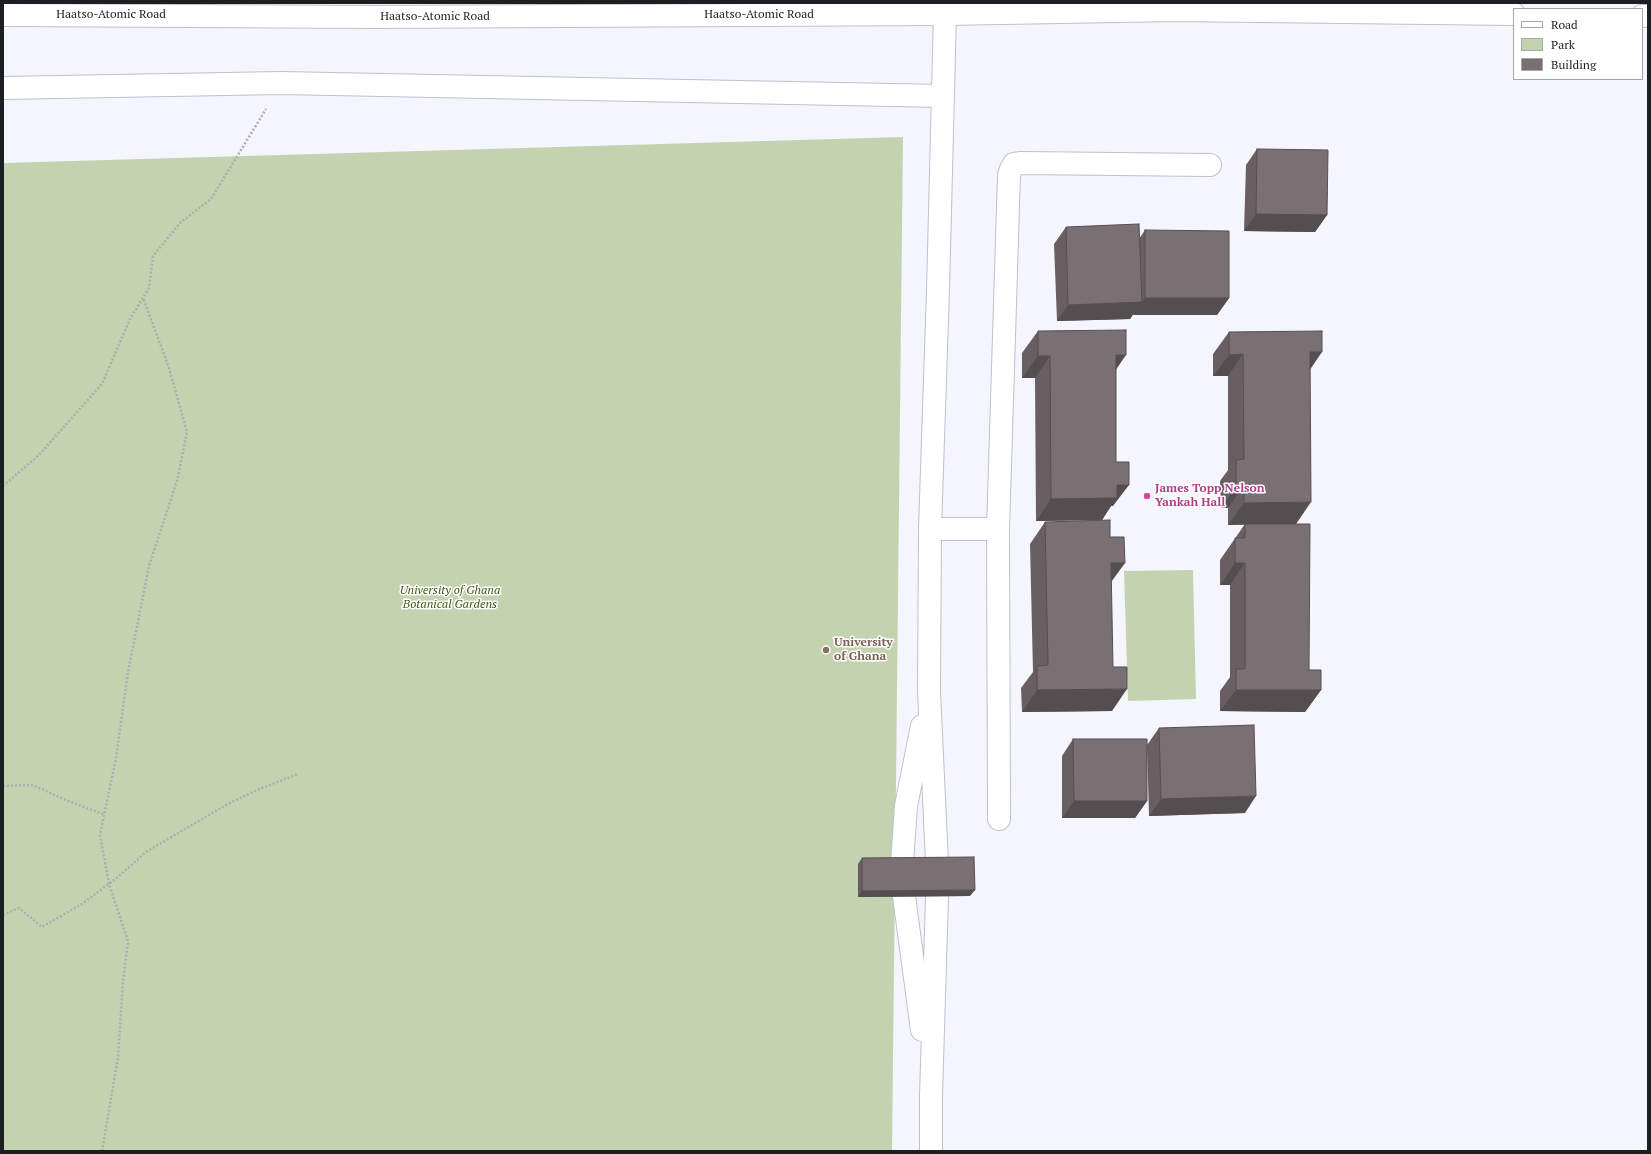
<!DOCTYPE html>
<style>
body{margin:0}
#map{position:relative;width:1651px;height:1154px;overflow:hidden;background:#f5f6fd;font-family:"PT Serif",serif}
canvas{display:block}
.frame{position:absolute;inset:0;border:4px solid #1d1e22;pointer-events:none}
.legend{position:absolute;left:1513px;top:8px;width:130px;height:72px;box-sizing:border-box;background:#fff;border:1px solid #a5a5a7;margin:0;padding:5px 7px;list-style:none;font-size:12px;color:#1d1e22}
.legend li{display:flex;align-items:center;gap:8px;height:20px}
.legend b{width:20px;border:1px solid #a5a5a7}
</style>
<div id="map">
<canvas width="1651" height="1154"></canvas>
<div class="frame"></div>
<ul class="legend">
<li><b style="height:5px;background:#fff"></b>Road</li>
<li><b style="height:11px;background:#c4d3af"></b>Park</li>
<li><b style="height:11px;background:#7a6f73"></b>Building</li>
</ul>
</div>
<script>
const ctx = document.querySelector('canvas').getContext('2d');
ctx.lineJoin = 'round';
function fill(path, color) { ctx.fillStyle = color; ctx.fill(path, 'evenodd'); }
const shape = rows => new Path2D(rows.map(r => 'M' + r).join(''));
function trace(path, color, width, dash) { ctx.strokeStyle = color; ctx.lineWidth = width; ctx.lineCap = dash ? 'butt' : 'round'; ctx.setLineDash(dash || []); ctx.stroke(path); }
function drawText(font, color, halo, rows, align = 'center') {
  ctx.font = font + ' "PT Serif",serif'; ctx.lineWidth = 3; ctx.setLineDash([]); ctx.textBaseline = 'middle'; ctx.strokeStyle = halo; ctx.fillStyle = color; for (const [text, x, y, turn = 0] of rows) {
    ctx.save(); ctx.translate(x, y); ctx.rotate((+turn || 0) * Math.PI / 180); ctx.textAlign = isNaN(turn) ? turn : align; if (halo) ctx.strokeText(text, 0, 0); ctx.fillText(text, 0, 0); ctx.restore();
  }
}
fill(shape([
 [903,137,892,1151,3,1151,3,163],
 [1193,570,1196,699,1128,701,1124,571]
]), '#c4d3af');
const minor = shape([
 [3,88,281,83,943,96],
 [930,529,998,529],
 [999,819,998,529,1009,175,1011,169,1014,164,1021,163,1210,165],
 [902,863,906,806,922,726],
 [937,863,929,691,930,529,938,290,945,14],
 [904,896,922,1030],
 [931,1151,931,1096,937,896]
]);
const major = shape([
 [3,15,374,17,945,14,1175,10,1514,14],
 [1642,16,1648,16]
]);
trace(minor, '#bec0cb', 24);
trace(major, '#bec0cb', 24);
trace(shape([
 [3,486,39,455,102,384,130,319,149,288,153,256,180,223,211,199,266,109],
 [3,786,33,785,61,798,105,815],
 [3,915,19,908,42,927,82,904,118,877,146,852,226,805,257,790,298,774],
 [102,1151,118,1057,123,982,128,941,109,884,100,835,116,758,128,672,149,566,177,481,187,432,169,368,143,298]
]), '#adaeb4', 2.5, [2, 2]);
trace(minor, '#fff', 22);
trace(major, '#fff', 22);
fill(shape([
 [1257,149,1327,215,1315,232,1244,231,1246,165],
 [1066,227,1139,239,1145,230,1229,298,1217,315,1133,314,1130,319,1057,321,1054,244],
 [1038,331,1116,369,1113,506,1111,506,1102,520,1036,521,1035,378,1022,378,1022,353],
 [1229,332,1310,369,1296,524,1309,670,1321,690,1305,712,1220,711,1220,691,1230,677,1230,585,1220,585,1220,560,1245,524,1228,525,1228,508,1221,508,1220,481,1228,470,1228,376,1213,376,1213,354],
 [1045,522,1111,582,1112,711,1022,712,1021,688,1033,672,1030,544],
 [1159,728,1245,813,1149,816,1147,745],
 [1073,739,1147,801,1135,818,1062,818,1062,756],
 [862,858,970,896,858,897,858,864]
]), '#695f63');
fill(shape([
 [1256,214,1327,215,1315,232,1244,231],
 [1145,298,1229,298,1217,315,1133,315],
 [1142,302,1130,319,1057,321,1068,305],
 [1310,352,1322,352,1307,374],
 [1243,354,1228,376,1213,376,1229,355],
 [1116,355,1126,355,1111,377],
 [1038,356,1050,356,1035,378,1022,378],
 [1117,485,1129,485,1113,506,1111,506,1102,520,1036,521,1051,499],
 [1236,486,1244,486,1228,508,1221,508],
 [1311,502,1296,524,1228,525,1244,503],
 [1111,563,1125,563,1109,585],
 [1235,563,1245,563,1230,585,1220,585],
 [1127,689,1112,711,1022,712,1037,690],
 [1236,690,1321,690,1305,712,1220,711],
 [1256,796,1245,813,1149,816,1161,799],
 [1074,801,1147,801,1135,818,1062,818],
 [975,890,970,896,858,897,862,891]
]), '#554e50');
const building = shape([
 [1257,149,1328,150,1327,215,1256,214,1257,149],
 [1139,224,1142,302,1068,305,1066,227,1139,224],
 [1145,230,1229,231,1229,298,1145,298,1145,230],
 [1126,330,1126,355,1116,355,1116,462,1129,462,1129,485,1117,485,1117,498,1051,499,1050,356,1038,356,1038,331,1126,330],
 [1322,331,1322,352,1310,352,1311,502,1244,503,1244,486,1236,486,1236,460,1244,459,1243,354,1229,355,1229,332,1322,331],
 [1110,520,1110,537,1124,537,1125,563,1111,563,1113,667,1127,667,1127,689,1037,690,1037,666,1048,665,1045,522,1110,520],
 [1245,524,1310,524,1309,670,1321,670,1321,690,1236,690,1236,669,1245,669,1245,563,1235,563,1235,538,1245,538,1245,524],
 [1254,725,1256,796,1161,799,1159,728,1254,725],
 [1073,739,1147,739,1147,801,1074,801,1073,739],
 [974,857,975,890,862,891,862,858,974,857]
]);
fill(building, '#7a6f73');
trace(building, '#554e50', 1);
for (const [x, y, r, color] of [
 [1147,496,4,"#d1479c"],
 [826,650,4,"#8d6e63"]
]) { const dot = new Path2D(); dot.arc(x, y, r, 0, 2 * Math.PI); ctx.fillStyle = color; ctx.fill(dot); trace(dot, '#fff', 1.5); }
drawText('12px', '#1d1e22', '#fff', [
 ["Haatso-Atomic Road",111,15],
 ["Haatso-Atomic Road",759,15],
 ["Haatso-Atomic Road",435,17]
]);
drawText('bold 12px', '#b23c85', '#fff', [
 ["James Topp Nelson",1155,489],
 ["Yankah Hall",1155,503]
], 'left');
drawText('italic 12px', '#3f5413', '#fff', [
 ["University of Ghana",450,591],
 ["Botanical Gardens",450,605]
]);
drawText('bold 12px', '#785e54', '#fff', [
 ["University",834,643],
 ["of Ghana",834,657]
], 'left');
</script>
